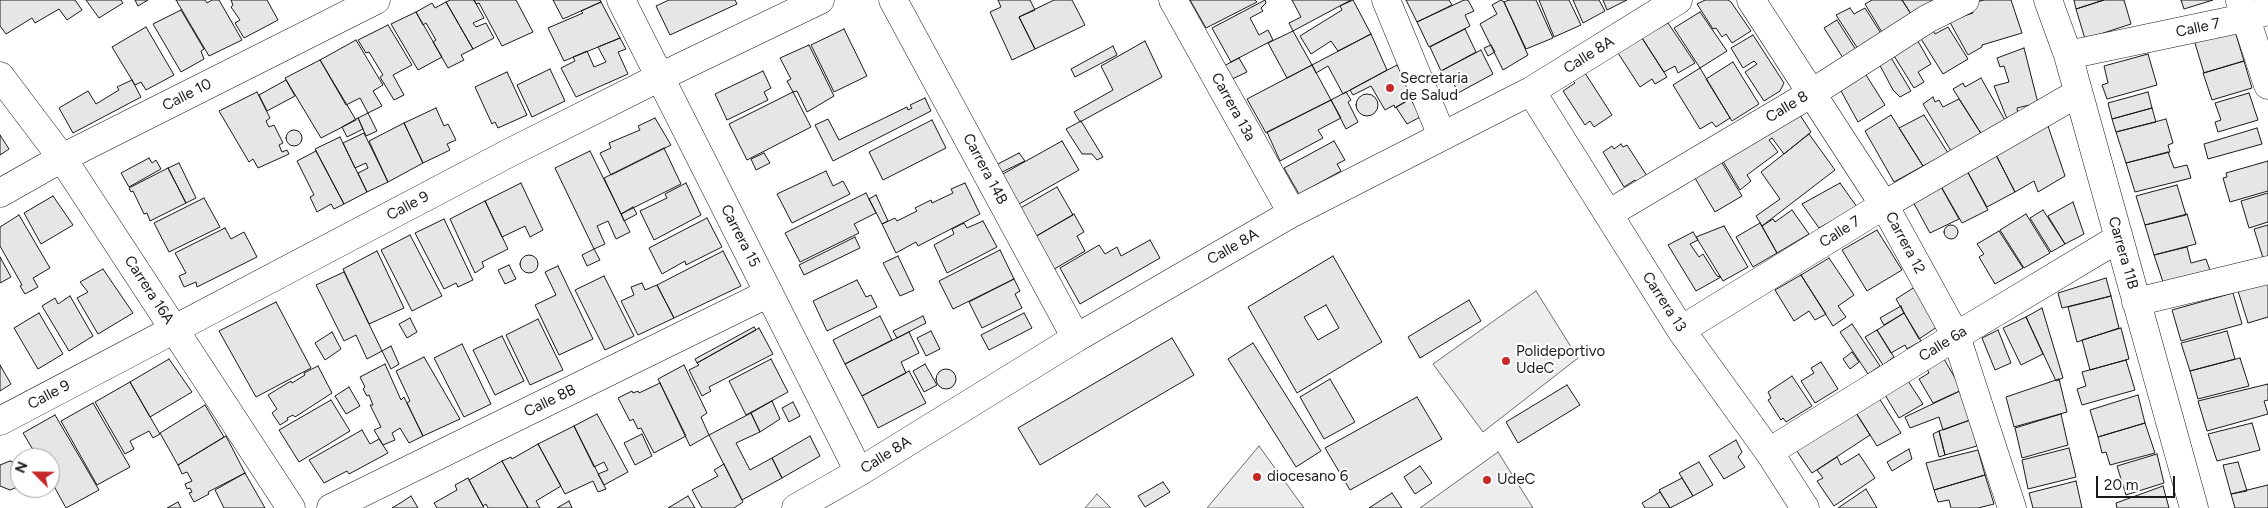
<!DOCTYPE html>
<style>
body{margin:0}
#map{position:relative;width:2268px;height:508px;overflow:hidden;background:#fff;font-family:Figtree,sans-serif}
canvas{display:block}
.north{position:absolute;left:10px;top:448px;width:50px;height:50px;box-sizing:border-box;background:#fff;border:1px solid #a3a3a3;border-radius:50%;rotate:293deg;font-size:14px;font-weight:700;line-height:20px;text-align:center;color:#1a1a1a}
.north::after{content:'';display:block;margin:auto;width:18px;height:22px;background:#c62828;clip-path:polygon(50% 0,100% 100%,50% 72%,0 100%)}
.scale{position:absolute;left:2096px;top:476px;width:79px;height:22px;box-sizing:border-box;border:2px solid #1a1a1a;border-top:0;padding-left:6px;font-size:15px;line-height:18px;white-space:nowrap;color:#1a1a1a;-webkit-text-stroke:4px #fff;paint-order:stroke}
</style>
<div id="map">
<canvas width="2268" height="508"></canvas>
<div class="north">N</div>
<div class="scale">20 m</div>
</div>
<script>
const ctx = document.querySelector('canvas').getContext('2d');
ctx.lineJoin = 'round';
function fill(path, color) { ctx.fillStyle = color; ctx.fill(path, 'evenodd'); }
const shape = rows => new Path2D(rows.map(r => 'M' + r).join(''));
function trace(path, color, width, dash) { ctx.strokeStyle = color; ctx.lineWidth = width; ctx.lineCap = dash ? 'butt' : 'round'; ctx.setLineDash(dash || []); ctx.stroke(path); }
function drawText(font, color, halo, rows, align = 'center') {
  ctx.font = font + ' Figtree,sans-serif'; ctx.lineWidth = 4; ctx.setLineDash([]); ctx.textBaseline = 'middle'; ctx.strokeStyle = halo; ctx.fillStyle = color; for (const [text, x, y, turn = 0] of rows) {
    ctx.save(); ctx.translate(x, y); ctx.rotate((+turn || 0) * Math.PI / 180); ctx.textAlign = isNaN(turn) ? turn : align; if (halo) ctx.strokeText(text, 0, 0); ctx.fillText(text, 0, 0); ctx.restore();
  }
}
const built = shape([
 [1536,291,1578,358,1483,432,1433,364,1536,291],
 [1259,446,1304,508,1207,508,1259,446],
 [1498,452,1533,508,1420,508,1498,452],
 [1097,494,1111,508,1085,508,1097,494]
]);
fill(built, '#ededed');
trace(built, '#6a6a6a', 1);
const building = shape([
 [0,0,75,0,82,10,67,20,59,9,35,23,32,18,6,34,0,26,0,0],
 [86,0,121,0,123,3,99,18,86,0],
 [135,0,148,0,138,6,135,0],
 [176,0,205,0,207,3,212,0,219,0,242,40,209,56,176,0],
 [231,0,267,0,278,20,244,38,235,23,240,20,231,7,233,5,231,0],
 [450,0,474,0,484,18,473,23,476,27,486,23,494,38,473,49,446,2,450,0],
 [474,0,516,0,533,32,502,46,479,3,476,4,474,0],
 [553,0,600,0,601,2,563,19,553,0],
 [669,0,735,0,737,4,670,35,656,6,669,0],
 [998,0,1030,0,1035,10,1019,17,1035,49,1012,60,990,12,1001,7,998,0],
 [1054,0,1072,0,1085,25,1035,49,1019,17,1054,0],
 [1190,0,1255,0,1257,2,1206,28,1190,0],
 [1265,0,1266,3,1261,8,1263,11,1250,18,1259,35,1268,30,1273,40,1231,62,1212,28,1265,0],
 [1292,0,1351,0,1293,31,1289,23,1301,17,1292,0],
 [1353,0,1371,34,1338,51,1331,41,1311,54,1300,36,1342,10,1340,6,1353,0],
 [1406,0,1449,0,1452,5,1417,22,1406,0],
 [1464,0,1468,0,1474,11,1465,15,1470,26,1429,47,1417,22,1464,0],
 [1501,0,1504,2,1528,55,1503,70,1480,24,1497,14,1492,5,1501,0],
 [1509,0,1536,0,1553,38,1526,49,1504,2,1509,0],
 [1539,0,1569,0,1581,25,1554,37,1539,0],
 [1573,0,1599,0,1605,11,1583,23,1573,0],
 [1603,0,1627,0,1607,10,1603,0],
 [1705,0,1728,0,1731,2,1751,31,1732,43,1726,34,1722,37,1716,28,1713,29,1697,4,1705,0],
 [1872,0,1902,0,1913,17,1883,34,1865,4,1872,0],
 [1902,0,1941,0,1913,17,1902,0],
 [1984,0,2011,0,2022,33,1982,45,1982,47,1968,55,1947,17,1961,17,1973,13,1971,3,1984,0],
 [2074,0,2104,0,2076,9,2074,0],
 [2104,0,2124,0,2131,24,2085,39,2076,9,2104,0],
 [2181,0,2213,0,2184,9,2181,0],
 [446,2,473,49,461,55,464,60,448,68,433,42,436,40,426,23,423,25,416,12,432,3,435,8,446,2],
 [601,2,620,38,564,61,548,28,583,13,581,11,601,2],
 [1850,8,1854,14,1865,8,1882,35,1858,49,1836,15,1850,8],
 [181,10,204,49,201,51,204,59,181,72,153,24,181,10],
 [416,12,442,57,418,70,391,24,416,12],
 [1700,12,1727,51,1700,68,1674,28,1700,12],
 [1837,20,1856,50,1843,58,1824,28,1837,20],
 [1668,23,1695,63,1678,73,1675,66,1664,72,1642,38,1668,23],
 [388,25,412,65,393,75,404,95,394,100,380,77,383,75,369,52,366,53,358,40,388,25],
 [146,27,174,75,146,90,141,82,135,85,112,47,146,27],
 [1931,27,1935,34,1948,27,1968,59,1943,74,1918,34,1931,27],
 [2234,28,2244,61,2204,73,2194,40,2234,28],
 [844,29,867,76,834,92,811,45,844,29],
 [1465,29,1476,52,1441,71,1430,47,1465,29],
 [1293,31,1312,65,1287,78,1268,43,1293,31],
 [1371,34,1387,70,1343,94,1328,66,1316,73,1312,65,1371,34],
 [1753,35,1784,83,1780,91,1764,101,1745,72,1757,64,1754,61,1743,68,1731,48,1753,35],
 [1915,36,1931,64,1918,72,1924,82,1914,88,1891,51,1915,36],
 [620,38,626,49,618,52,628,74,576,97,561,68,575,61,573,57,587,51,594,67,606,62,598,47,620,38],
 [1642,38,1667,77,1655,84,1652,79,1640,87,1618,53,1642,38],
 [356,40,383,85,373,91,382,106,368,113,360,98,346,105,320,60,356,40],
 [1145,41,1162,77,1080,122,1074,112,1113,90,1101,66,1145,41],
 [809,45,834,96,807,112,797,91,793,92,787,81,791,79,780,58,809,45],
 [1491,45,1495,52,1488,56,1484,48,1491,45],
 [1113,46,1117,55,1075,77,1071,69,1113,46],
 [2024,48,2038,103,2017,108,2018,114,2007,119,1994,86,2009,82,2004,66,2000,67,1997,58,2024,48],
 [1481,50,1493,74,1458,93,1453,82,1448,85,1441,71,1481,50],
 [1887,51,1911,91,1900,97,1893,90,1876,58,1887,51],
 [2148,54,2157,85,2107,99,2102,85,2108,83,2104,66,2148,54],
 [1239,58,1247,72,1228,81,1220,68,1239,58],
 [320,60,356,120,321,138,285,78,320,60],
 [2244,61,2252,88,2212,100,2203,73,2244,61],
 [1733,62,1759,104,1732,121,1706,79,1733,62],
 [1312,65,1331,100,1266,133,1247,99,1312,65],
 [1397,65,1414,97,1395,108,1394,105,1385,110,1371,86,1353,95,1350,90,1397,65],
 [1861,67,1885,105,1858,122,1835,80,1861,67],
 [1700,68,1730,118,1716,127,1712,122,1700,129,1673,85,1700,68],
 [550,69,565,101,532,117,517,85,550,69],
 [763,71,771,88,764,92,768,100,727,120,715,94,763,71],
 [507,72,527,115,498,128,495,122,492,124,475,87,507,72],
 [1585,73,1612,115,1594,127,1590,121,1585,125,1563,91,1575,83,1573,81,1585,73],
 [1981,78,2006,122,1982,135,1953,89,1963,83,1965,87,1981,78],
 [132,80,141,97,73,133,59,108,88,91,96,104,119,90,117,87,132,80],
 [286,80,295,96,267,111,259,95,286,80],
 [257,92,270,118,266,121,269,127,274,125,283,143,279,145,282,152,287,150,289,154,258,168,253,159,249,162,219,111,257,92],
 [793,92,811,127,747,160,729,124,793,92],
 [1346,92,1351,100,1348,102,1358,122,1346,129,1331,100,1346,92],
 [2148,92,2152,108,2112,119,2108,103,2148,92],
 [2249,93,2258,120,2218,132,2215,122,2221,120,2215,103,2249,93],
 '1356 105a11 11 0 1 1 22 0a11 11 0 1 1-22 0Z',
 [1933,97,1935,102,1939,100,1943,107,1959,99,1982,135,1951,151,1923,104,1933,97],
 [925,98,931,111,833,161,815,125,828,119,839,140,907,107,908,110,912,108,910,105,925,98],
 [1410,99,1422,116,1407,124,1396,107,1410,99],
 [1331,100,1341,118,1318,130,1323,138,1280,161,1267,132,1331,100],
 [436,108,444,126,448,124,456,140,447,144,450,150,423,163,404,123,436,108],
 [2152,108,2156,122,2116,132,2112,119,2152,108],
 [1796,109,1811,132,1784,154,1772,138,1769,140,1778,152,1747,175,1751,181,1740,190,1718,153,1796,109],
 [368,113,377,131,366,136,358,118,368,113],
 [1891,115,1923,166,1894,182,1865,131,1891,115],
 [1924,115,1948,153,1923,166,1899,128,1924,115],
 [358,118,363,129,347,137,342,127,358,118],
 [655,118,671,145,611,175,600,153,611,148,609,143,640,130,638,126,655,118],
 [2166,119,2173,143,2168,145,2170,152,2126,163,2116,132,2166,119],
 [932,120,946,148,883,180,869,152,932,120],
 [1081,121,1103,157,1097,160,1092,154,1082,154,1066,129,1081,121],
 [404,123,423,163,388,182,369,141,404,123],
 [2048,126,2065,176,2038,192,2034,181,2015,192,1995,153,2048,126],
 [2257,128,2262,144,2208,159,2204,144,2257,128],
 '286 138a8 8 0 1 1 16 0a8 8 0 1 1-16 0Z',
 [364,133,388,182,367,192,358,173,368,168,366,163,355,168,343,143,364,133],
 [1809,134,1835,170,1762,226,1756,216,1780,199,1761,172,1809,134],
 [0,135,9,149,0,155,0,135],
 [340,137,367,192,344,204,315,149,340,137],
 [1062,141,1079,170,1019,204,1001,175,1062,141],
 [1334,141,1345,160,1337,164,1341,171,1299,194,1284,168,1334,141],
 [1621,144,1623,147,1627,145,1647,176,1637,183,1635,180,1624,187,1603,152,1612,146,1614,149,1621,144],
 [664,148,681,184,621,214,604,178,664,148],
 [316,151,344,204,334,209,331,204,317,212,310,197,314,195,297,161,316,151],
 [590,151,630,232,616,239,608,221,597,226,605,244,594,249,555,168,590,151],
 [2168,152,2174,168,2187,165,2191,178,2135,192,2126,163,2168,152],
 [764,153,770,163,756,170,751,159,764,153],
 [1019,153,1025,161,1000,173,996,165,1019,153],
 [1716,153,1742,196,1715,212,1692,173,1716,153],
 [1995,153,2015,192,1987,207,1966,169,1995,153],
 [149,158,152,163,156,160,161,169,129,187,121,173,149,158],
 [2268,161,2268,191,2230,202,2223,178,2227,177,2226,173,2268,161],
 [179,163,196,198,186,203,168,168,179,163],
 [168,168,186,203,150,221,147,213,144,214,133,191,131,192,129,188,168,168],
 [1966,169,1988,210,1962,223,1939,183,1966,169],
 [826,171,833,186,843,181,850,194,792,223,777,194,826,171],
 [521,183,543,230,530,237,525,226,502,237,485,201,521,183],
 [686,183,701,215,654,240,640,211,667,198,665,194,686,183],
 [965,183,980,214,918,246,916,242,896,253,882,224,895,218,897,221,917,211,915,208,931,200,932,203,953,193,951,189,965,183],
 [1840,183,1857,207,1819,228,1802,204,1840,183],
 [1939,183,1959,219,1930,233,1911,198,1939,183],
 [2177,185,2186,215,2145,225,2136,196,2177,185],
 [1057,187,1073,215,1033,238,1017,210,1057,187],
 [866,193,876,213,854,224,859,233,800,262,785,233,866,193],
 [2268,193,2268,222,2249,228,2241,201,2268,193],
 [876,195,888,221,882,224,869,199,876,195],
 [53,196,73,225,41,244,24,213,53,196],
 [204,198,220,227,169,252,154,223,204,198],
 [485,201,508,249,482,262,484,267,475,273,450,219,485,201],
 [2073,202,2084,234,2065,244,2048,216,2073,202],
 [633,207,637,214,624,221,621,214,633,207],
 [1792,210,1809,234,1777,253,1762,226,1773,219,1775,222,1792,210],
 [2043,210,2065,244,2051,252,2030,218,2043,210],
 [1074,214,1084,232,1077,236,1085,251,1051,271,1033,238,1074,214],
 [2026,214,2050,253,2024,268,2000,230,2026,214],
 [2187,214,2196,244,2154,255,2145,225,2187,214],
 [19,215,50,268,33,278,38,287,25,294,20,286,22,285,0,246,0,227,19,215],
 [707,218,722,247,686,265,685,261,662,274,649,248,707,218],
 [444,219,473,280,458,287,456,283,444,289,415,233,444,219],
 [983,221,997,247,947,273,934,245,954,234,952,229,964,223,967,228,983,221],
 [1760,223,1777,253,1753,267,1736,237,1760,223],
 '1944 232a7 7 0 1 1 14 0a7 7 0 1 1-14 0Z',
 [2268,225,2268,257,2263,258,2254,229,2268,225],
 [1724,226,1748,267,1723,281,1696,237,1724,226],
 [225,228,231,239,244,232,257,257,197,287,196,282,184,287,179,276,186,273,175,253,225,228],
 [1877,230,1902,270,1867,291,1842,250,1877,230],
 [1999,231,2023,268,1995,284,1979,257,1984,254,1977,244,1999,231],
 [1693,232,1698,240,1690,244,1699,257,1703,254,1717,276,1721,277,1696,291,1668,245,1693,232],
 [410,235,442,296,412,311,381,250,410,235],
 [855,237,860,248,804,275,799,265,855,237],
 [1150,240,1160,258,1080,304,1060,268,1099,245,1105,254,1117,247,1121,256,1150,240],
 [2187,247,2191,263,2206,259,2211,273,2164,285,2154,255,2187,247],
 [594,249,600,260,587,266,582,255,594,249],
 [1000,250,1014,279,953,309,939,281,1000,250],
 [377,251,404,308,369,324,343,269,377,251],
 [723,251,741,286,674,318,657,285,723,251],
 '520 264a9 9 0 1 1 18 0a9 9 0 1 1-18 0Z',
 [898,256,914,290,900,296,883,263,898,256],
 [1333,256,1382,342,1297,393,1248,307,1333,256],
 [1326,305,1339,328,1318,340,1304,317,1326,305],
 [0,257,11,277,0,283,0,257],
 [1829,258,1854,295,1838,306,1846,317,1833,326,1801,275,1829,258],
 [509,265,516,279,505,284,498,270,509,265],
 [558,266,593,339,559,355,535,305,556,295,545,272,558,266],
 [103,269,133,313,98,334,77,298,88,292,80,282,103,269],
 [344,272,382,351,367,359,356,335,344,341,316,285,344,272],
 [1801,275,1826,314,1815,320,1809,311,1794,321,1775,290,1801,275],
 [604,276,634,336,605,350,575,290,604,276],
 [2106,278,2111,296,2062,308,2058,293,2106,278],
 [1014,279,1020,291,1015,294,1022,308,982,328,969,302,1014,279],
 [857,280,866,297,871,295,877,307,827,331,813,301,857,280],
 [642,283,645,290,657,285,674,318,638,335,621,301,634,295,631,287,642,283],
 [1921,283,1937,327,1919,339,1896,299,1921,283],
 [2268,283,2268,317,2248,323,2238,291,2268,283],
 [2233,293,2242,324,2181,341,2172,310,2233,293],
 [70,296,93,336,69,351,42,306,55,298,58,304,70,296],
 [2111,296,2119,328,2077,342,2068,307,2111,296],
 [1469,300,1481,321,1420,358,1408,337,1469,300],
 [276,302,311,368,256,397,219,331,276,302],
 [1901,306,1904,313,1884,325,1880,318,1901,306],
 [2042,308,2063,378,2056,381,2026,317,2042,308],
 [39,313,63,354,38,369,14,328,39,313],
 [1024,313,1032,328,989,350,981,335,1024,313],
 [1904,313,1921,341,1907,349,1905,345,1891,353,1877,330,1904,313],
 [880,316,892,340,845,364,833,340,880,316],
 [923,316,926,323,897,338,893,331,923,316],
 [2026,317,2043,354,2021,365,2003,328,2026,317],
 [410,318,417,332,407,338,399,324,410,318],
 [538,319,563,370,530,385,506,335,538,319],
 [1852,324,1880,366,1868,374,1840,332,1852,324],
 [754,327,756,330,697,363,695,359,754,327],
 [759,328,773,354,709,387,711,391,702,396,689,370,699,365,697,363,759,328],
 [2121,328,2129,359,2090,370,2082,340,2121,328],
 [1877,330,1894,357,1883,365,1865,337,1877,330],
 [1998,330,2011,363,1995,370,1982,338,1998,330],
 [931,331,940,349,926,356,917,338,931,331],
 [2227,331,2235,359,2190,371,2181,343,2227,331],
 [332,332,341,349,325,360,315,343,332,332],
 [909,332,919,353,901,362,906,373,862,396,845,364,909,332],
 [502,336,524,381,495,395,473,350,502,336],
 [1172,338,1194,375,1040,465,1018,428,1172,338],
 [1253,343,1321,451,1296,467,1228,359,1253,343],
 [462,344,491,404,464,417,434,358,462,344],
 [391,346,399,364,391,369,382,351,391,346],
 [1852,352,1859,362,1850,369,1843,359,1852,352],
 [424,357,460,419,423,436,407,403,410,401,396,371,424,357],
 [2240,358,2249,386,2198,399,2190,371,2240,358],
 [169,359,192,392,150,417,130,382,169,359],
 [771,359,788,392,746,415,729,381,771,359],
 [1944,359,1962,390,1933,403,1919,379,1929,373,1927,369,1944,359],
 [2126,360,2135,390,2082,405,2077,389,2086,386,2082,372,2126,360],
 [1821,362,1838,389,1815,403,1801,381,1814,373,1811,368,1821,362],
 [385,364,401,400,404,397,423,436,409,443,400,428,392,433,395,440,383,445,374,430,381,427,370,405,373,405,369,395,367,396,363,389,365,387,360,377,385,364],
 [925,364,937,385,924,392,913,371,925,364],
 [0,365,11,384,0,391,0,365],
 [684,365,707,413,701,417,709,435,690,446,658,379,684,365],
 [318,366,332,393,295,417,293,415,287,418,288,420,280,425,272,413,277,409,268,395,291,381,292,383,305,375,304,373,318,366],
 '936 379a10 10 0 1 1 20 0a10 10 0 1 1-20 0Z',
 [909,371,926,403,878,428,862,396,909,371],
 [1792,376,1812,406,1786,422,1783,418,1781,420,1768,400,1771,398,1768,392,1792,376],
 [1330,379,1355,422,1324,439,1300,397,1330,379],
 [2059,379,2067,412,2014,427,2006,397,2059,379],
 [1908,381,1923,404,1899,418,1885,395,1908,381],
 [130,382,160,434,153,438,149,431,130,441,134,449,125,454,95,402,130,382],
 [660,383,686,436,654,453,641,428,638,429,633,419,630,421,618,398,632,391,633,393,638,391,639,393,660,383],
 [2268,384,2268,400,2264,401,2268,414,2207,431,2198,401,2268,384],
 [1567,385,1580,405,1518,443,1506,422,1567,385],
 [349,387,360,406,346,414,335,396,349,387],
 [1962,390,1970,420,1943,430,1939,417,1910,428,1905,417,1962,390],
 [2138,395,2145,423,2098,437,2090,410,2138,395],
 [1417,397,1442,439,1350,490,1325,448,1417,397],
 [1879,398,1901,433,1877,446,1855,411,1879,398],
 [331,400,350,431,299,462,279,430,331,400],
 [772,401,780,419,760,432,751,413,772,401],
 [793,402,800,416,789,422,782,408,793,402],
 [93,403,130,467,97,485,61,421,93,403],
 [205,405,224,437,178,465,160,433,205,405],
 [1854,410,1870,435,1812,473,1794,447,1854,410],
 [751,413,760,432,736,443,750,470,772,458,782,478,742,500,709,435,751,413],
 [597,414,628,472,604,485,598,474,608,470,604,462,594,467,574,426,597,414],
 [2061,414,2068,445,2022,458,2015,428,2061,414],
 [55,415,99,490,66,508,50,479,50,458,38,458,23,433,55,415],
 [1970,420,1977,446,1945,455,1939,431,1970,420],
 [2145,423,2155,453,2110,465,2106,452,2102,453,2098,437,2145,423],
 [2252,423,2260,450,2217,461,2208,434,2252,423],
 [574,426,606,489,598,492,593,481,565,494,538,444,574,426],
 [362,430,370,444,379,439,388,453,349,474,347,471,324,483,309,460,362,430],
 [1939,431,1945,455,1939,457,1933,434,1939,431],
 [642,434,652,456,635,465,624,443,642,434],
 [226,436,245,473,208,492,209,494,194,502,189,493,192,492,190,488,187,489,185,484,192,481,187,472,182,474,178,465,226,436],
 [810,436,820,456,782,478,772,458,810,436],
 [1736,440,1742,452,1738,457,1745,467,1724,479,1709,456,1736,440],
 [538,444,561,486,536,501,540,508,528,508,502,461,511,457,512,459,538,444],
 [2069,448,2076,477,2028,489,2022,460,2069,448],
 [1909,449,1912,459,1892,471,1887,462,1909,449],
 [1978,450,1985,475,1934,490,1926,463,1978,450],
 [1859,454,1875,478,1834,506,1817,481,1823,478,1817,470,1837,457,1841,465,1859,454],
 [2157,454,2164,483,2126,495,2117,466,2157,454],
 [10,461,20,465,20,486,10,490,0,486,0,465,10,461],
 [502,461,528,508,488,508,486,504,483,506,469,480,502,461],
 [1699,462,1713,485,1693,496,1679,473,1699,462],
 [2238,462,2247,491,2231,494,2223,465,2238,462],
 [724,464,743,502,734,508,702,508,692,490,718,476,714,470,724,464],
 [1420,466,1432,483,1415,494,1404,477,1420,466],
 [245,473,265,508,224,508,215,490,245,473],
 [1985,475,1994,504,1978,508,1951,508,1949,500,1938,502,1934,490,1985,475],
 [468,478,484,508,437,508,434,503,457,490,455,485,468,478],
 [1682,478,1693,496,1670,508,1659,490,1682,478],
 [2076,481,2082,508,2033,508,2029,493,2076,481],
 [1163,482,1170,492,1145,507,1138,496,1163,482],
 [2268,485,2268,508,2235,508,2231,494,2268,485],
 [2163,486,2169,508,2117,508,2116,503,2163,486],
 [1866,489,1877,508,1838,508,1866,489],
 [1660,492,1670,508,1645,508,1642,503,1660,492],
 [1392,493,1402,508,1369,508,1392,493],
 [411,496,418,508,392,508,402,502,411,496],
 [688,496,695,508,668,508,688,496],
 [569,501,572,508,557,508,569,501],
 [178,502,181,508,167,508,178,502]
]);
fill(building, '#e6e6e6');
trace(building, '#1a1a1a', 1);
const minor = shape([
 [621,0,859,472],
 [893,0,1076,338],
 [1173,0,1292,213],
 [1386,0,1442,136],
 [1751,0,1884,205,1956,336,2012,508],
 [2048,0,2068,55,2194,508],
 [2240,1,2268,85],
 [2068,55,2244,18,2268,11],
 [0,76,62,158,291,508],
 [1531,91,1681,330,1769,452,1805,508],
 [0,193,62,158,376,0],
 [1608,214,1812,93,1927,19,1965,0],
 [2136,302,2268,270],
 [1681,330,1884,205,2078,93],
 [0,421,509,153,660,77,820,0],
 [1769,452,1956,336,2119,238],
 [331,508,769,293],
 [796,508,859,472,1076,338,1292,213,1531,91,1678,0]
]);
trace(minor, '#1a1a1a', 29);
trace(minor, '#fff', 28);
for (const [x, y, r, color] of [
 [1390,88,5,"#c62828"],
 [1506,361,5,"#c62828"],
 [1257,477,5,"#c62828"],
 [1487,480,5,"#c62828"]
]) { const dot = new Path2D(); dot.arc(x, y, r, 0, 2 * Math.PI); ctx.fillStyle = color; ctx.fill(dot); trace(dot, '#fff', 2); }
drawText('15px', '#1a1a1a', '#fff', [
 ["Calle 7",2198,28,-12],
 ["Calle 8A",1589,55,-32],
 ["Calle 10",187,95,-27],
 ["Carrera 13a",1233,107,61],
 ["Calle 8",1787,107,-31],
 ["Carrera 14B",985,169,62],
 ["Calle 9",408,206,-28],
 ["Calle 7",1840,232,-32],
 ["Carrera 15",740,236,63],
 ["Carrera 12",1905,243,62],
 ["Calle 8A",1233,247,-30],
 ["Carrera 11B",2123,253,74],
 ["Carrera 16A",149,290,57],
 ["Carrera 13",1664,302,57],
 ["Calle 6a",1943,344,-32],
 ["Calle 9",49,395,-28],
 ["Calle 8B",550,401,-26],
 ["Calle 8A",886,455,-32]
]);
drawText('15px', '#1a1a1a', '#fff', [
 ["Secretaria",1400,79],
 ["de Salud",1400,96],
 ["Polideportivo",1516,352],
 ["UdeC",1516,369],
 ["diocesano 6",1267,477],
 ["UdeC",1497,480]
], 'left');
</script>
